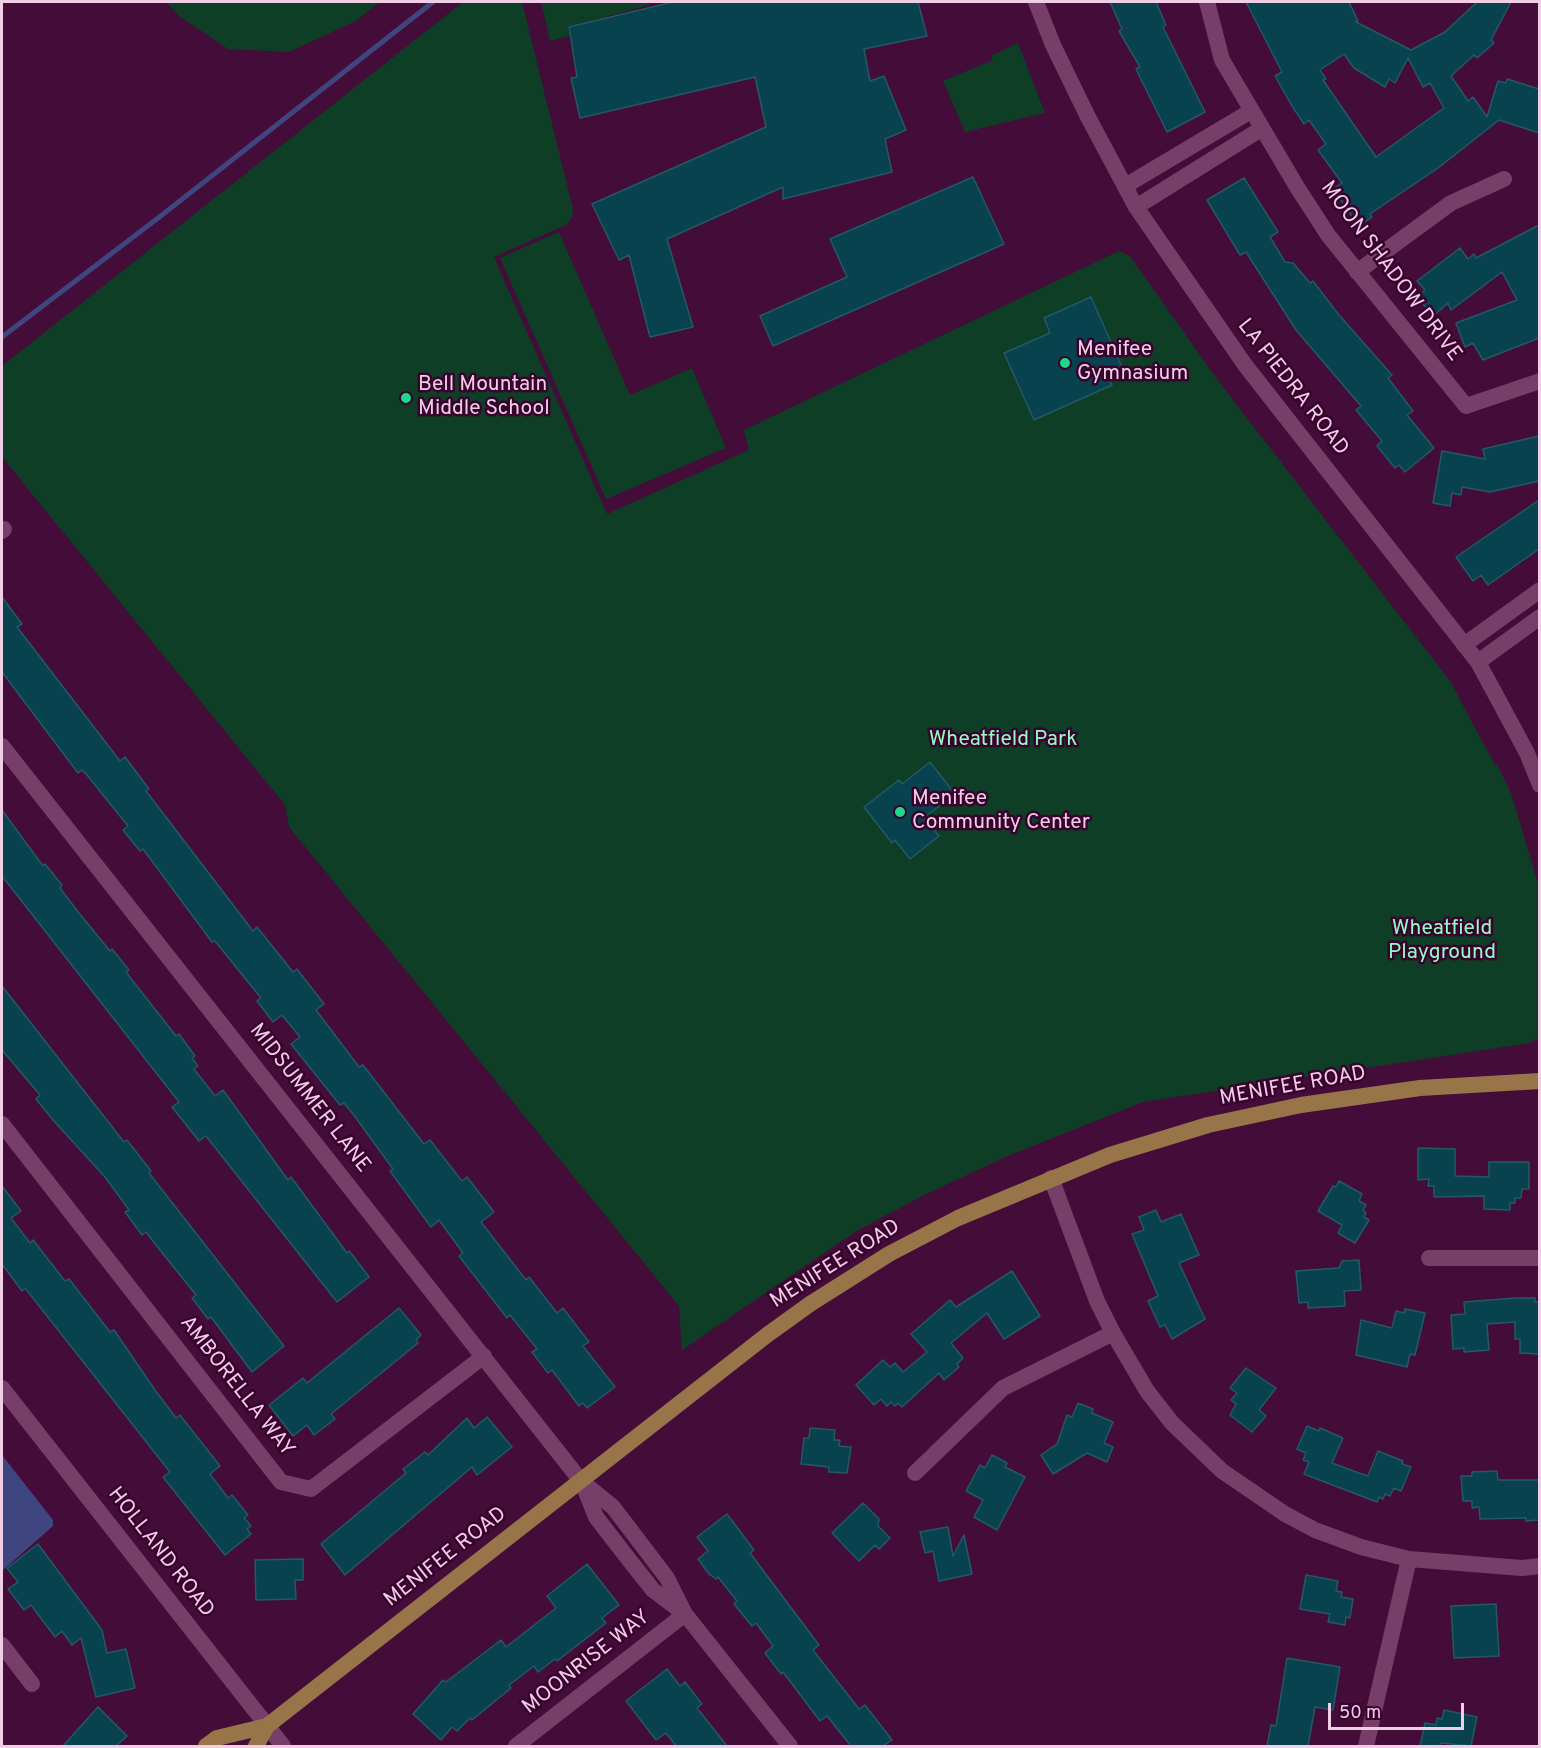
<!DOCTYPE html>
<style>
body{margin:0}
#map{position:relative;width:1541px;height:1748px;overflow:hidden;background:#440c39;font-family:Overpass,sans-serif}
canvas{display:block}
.frame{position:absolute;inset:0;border:3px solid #f0cee6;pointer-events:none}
.scale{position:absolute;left:1328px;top:1703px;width:136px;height:27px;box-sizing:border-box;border:3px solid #f0cee6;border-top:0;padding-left:8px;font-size:18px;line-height:21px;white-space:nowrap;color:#f0cee6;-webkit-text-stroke:4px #38012e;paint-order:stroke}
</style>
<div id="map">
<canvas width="1541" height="1748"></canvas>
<div class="frame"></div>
<div class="scale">50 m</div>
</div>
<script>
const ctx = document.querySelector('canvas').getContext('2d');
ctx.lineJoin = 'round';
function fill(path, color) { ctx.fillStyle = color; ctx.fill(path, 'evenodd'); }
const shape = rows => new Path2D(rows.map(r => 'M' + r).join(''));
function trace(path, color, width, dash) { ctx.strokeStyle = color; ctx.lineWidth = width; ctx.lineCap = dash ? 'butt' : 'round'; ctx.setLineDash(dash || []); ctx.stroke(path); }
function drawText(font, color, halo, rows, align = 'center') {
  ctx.font = font + ' Overpass,sans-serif'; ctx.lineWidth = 5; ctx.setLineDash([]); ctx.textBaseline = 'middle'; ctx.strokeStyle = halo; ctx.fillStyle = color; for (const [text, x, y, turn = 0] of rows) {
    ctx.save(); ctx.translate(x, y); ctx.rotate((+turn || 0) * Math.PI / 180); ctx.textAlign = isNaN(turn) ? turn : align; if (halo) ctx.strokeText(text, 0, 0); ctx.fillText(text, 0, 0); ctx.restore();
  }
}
fill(shape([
 [166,2,380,2,356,21,289,52,228,49,179,16],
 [463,2,522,2,573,209,572,218,566,225,494,257,607,514,749,450,744,430,1119,251,1130,256,1216,378,1450,681,1495,765,1497,764,1511,793,1539,887,1539,1038,1530,1043,1143,1102,1010,1155,922,1196,855,1232,682,1350,679,1306,289,827,285,805,2,457,2,366],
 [541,2,648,2,649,5,569,27,570,36,550,41],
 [1018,43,1045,113,965,132,943,81,993,60,991,56],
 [559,232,630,395,692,368,726,448,606,499,500,258]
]), '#0e3e26');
fill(shape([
 [2,1455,53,1520,53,1526,2,1571]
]), '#3f457f');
trace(shape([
 [2,337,162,215,433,2]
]), '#3f457f', 5);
const building = shape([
 [673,2,918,2,927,36,864,49,870,81,884,76,906,130,885,139,892,172,783,199,783,187,667,239,693,327,650,337,629,255,619,260,592,204,766,127,755,77,580,118,571,78,577,77,569,27,673,2],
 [1110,2,1156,2,1166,25,1163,27,1205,112,1167,132,1136,69,1140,67,1119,31,1122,29,1110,2],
 [1246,2,1349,2,1358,21,1356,22,1411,50,1445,32,1477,2,1511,2,1491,40,1494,43,1477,58,1474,55,1451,76,1468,101,1473,97,1487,117,1498,81,1506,83,1507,79,1539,89,1539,133,1499,120,1438,168,1370,214,1372,217,1359,226,1333,189,1342,183,1318,150,1326,144,1309,120,1304,124,1292,106,1275,76,1282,72,1246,2],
 [1344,54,1354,68,1385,87,1389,79,1395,83,1408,58,1423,87,1430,83,1444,108,1376,157,1323,80,1326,79,1320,70,1344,54],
 [973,177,1004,244,773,346,760,316,847,277,830,239,973,177],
 [1244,178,1278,232,1270,237,1285,262,1293,263,1310,283,1313,281,1339,315,1392,375,1388,378,1413,411,1407,415,1434,448,1405,472,1399,465,1395,468,1377,446,1382,441,1356,410,1361,406,1296,330,1246,252,1240,255,1207,200,1244,178],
 [1539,225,1539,338,1483,360,1473,343,1465,347,1456,323,1517,300,1502,272,1451,310,1448,303,1433,316,1417,297,1425,290,1417,281,1460,248,1468,259,1474,254,1476,258,1539,225],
 [1091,297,1125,374,1110,380,1112,385,1034,420,1004,353,1050,333,1044,318,1091,297],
 [1539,436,1539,481,1490,492,1462,487,1461,495,1452,493,1450,506,1433,503,1442,451,1485,459,1483,449,1539,436],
 [1539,500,1539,549,1488,585,1481,575,1473,581,1456,557,1539,500],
 [2,597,22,624,17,627,120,761,125,757,149,789,146,791,253,931,257,927,293,972,297,969,324,1004,316,1010,359,1067,363,1065,424,1144,430,1140,462,1181,467,1177,494,1212,481,1222,526,1280,529,1277,557,1313,563,1308,589,1342,583,1346,615,1387,587,1408,583,1403,579,1406,552,1370,548,1373,532,1352,537,1349,510,1315,507,1318,473,1274,459,1256,463,1253,439,1220,431,1227,390,1171,393,1169,353,1114,344,1103,340,1105,291,1044,300,1037,282,1015,273,1022,257,1001,261,998,219,946,215,941,212,942,143,849,140,851,123,830,128,826,87,775,82,770,78,773,2,672,2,597],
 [930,762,955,794,924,818,939,836,910,859,895,840,892,843,864,807,899,780,902,784,930,762],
 [2,810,43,866,45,864,62,885,60,888,79,913,110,951,112,949,129,970,126,972,133,981,176,1036,179,1034,195,1056,192,1058,198,1066,194,1069,215,1096,223,1090,288,1180,291,1177,347,1253,349,1251,354,1257,369,1277,337,1302,206,1136,199,1141,172,1107,179,1102,2,876,2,810],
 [2,986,124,1142,127,1140,151,1171,149,1173,284,1346,252,1372,211,1317,208,1319,192,1298,196,1295,156,1245,146,1232,142,1235,125,1212,129,1210,105,1177,53,1120,36,1099,40,1095,2,1050,2,986],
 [1418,1148,1455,1149,1455,1176,1489,1177,1489,1162,1529,1162,1529,1189,1522,1189,1521,1198,1515,1198,1515,1203,1510,1203,1510,1210,1484,1209,1484,1196,1434,1197,1434,1186,1428,1186,1429,1179,1418,1180,1418,1148],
 [1339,1181,1362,1194,1359,1201,1366,1205,1363,1210,1366,1213,1364,1217,1369,1220,1355,1243,1338,1233,1342,1225,1318,1211,1333,1186,1336,1187,1339,1181],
 [2,1186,21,1211,11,1218,30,1243,33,1240,65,1281,69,1279,110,1332,114,1330,155,1390,176,1418,180,1415,220,1466,210,1474,228,1498,232,1495,248,1515,244,1518,251,1526,247,1529,251,1534,225,1555,163,1477,170,1472,25,1288,22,1291,2,1264,2,1186],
 [1156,1210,1161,1222,1181,1214,1199,1255,1179,1263,1205,1319,1172,1339,1165,1325,1160,1327,1148,1301,1158,1296,1132,1234,1144,1230,1139,1217,1156,1210],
 [1359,1260,1361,1290,1344,1291,1345,1306,1308,1308,1308,1302,1299,1303,1296,1271,1339,1268,1342,1261,1359,1260],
 [1012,1271,1040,1316,1004,1339,987,1313,951,1343,963,1358,957,1364,959,1367,944,1380,939,1373,902,1407,898,1403,895,1406,891,1402,887,1406,881,1399,874,1405,856,1385,883,1360,890,1367,895,1363,903,1372,927,1352,911,1334,950,1300,956,1307,1012,1271],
 [1515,1298,1535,1298,1535,1302,1539,1302,1539,1354,1520,1353,1520,1339,1515,1339,1515,1322,1487,1324,1489,1350,1464,1352,1464,1348,1453,1349,1451,1315,1465,1314,1464,1302,1515,1298],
 [399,1308,421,1335,416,1340,418,1343,331,1414,335,1419,314,1435,307,1425,293,1436,269,1405,303,1378,307,1383,399,1308],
 [1405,1309,1425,1313,1415,1355,1410,1354,1407,1367,1356,1355,1361,1320,1392,1328,1396,1311,1404,1313,1405,1309],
 [1246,1368,1276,1388,1259,1410,1266,1416,1252,1432,1230,1415,1236,1404,1231,1400,1237,1393,1230,1388,1246,1368],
 [1078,1403,1093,1409,1092,1413,1113,1422,1104,1443,1113,1447,1107,1462,1087,1453,1053,1474,1041,1455,1057,1444,1067,1415,1072,1417,1078,1403],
 [487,1417,512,1447,477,1475,472,1467,345,1575,321,1544,406,1473,403,1469,425,1452,428,1455,467,1418,474,1428,487,1417],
 [1307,1426,1319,1431,1320,1428,1343,1438,1332,1463,1359,1473,1368,1476,1378,1451,1403,1461,1402,1464,1411,1467,1401,1491,1394,1488,1390,1496,1385,1494,1383,1499,1379,1497,1377,1502,1304,1474,1309,1462,1303,1460,1306,1453,1297,1449,1307,1426],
 [810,1428,835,1430,834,1440,840,1440,839,1446,851,1447,847,1473,829,1472,829,1467,801,1464,804,1438,809,1438,810,1428],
 [992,1455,1007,1463,1005,1467,1025,1477,997,1530,974,1517,983,1500,966,1491,980,1465,985,1468,992,1455],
 [1497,1471,1498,1480,1539,1480,1539,1520,1526,1521,1526,1518,1480,1519,1479,1507,1472,1508,1472,1501,1463,1501,1461,1476,1472,1476,1472,1472,1497,1471],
 [863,1503,879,1519,878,1526,890,1538,879,1549,875,1545,859,1561,832,1533,863,1503],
 [727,1514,754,1550,750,1553,819,1645,813,1650,859,1709,865,1705,892,1740,883,1746,851,1746,827,1716,820,1721,783,1672,781,1674,765,1653,773,1646,756,1623,752,1626,734,1604,737,1601,718,1577,716,1579,709,1574,698,1559,708,1551,697,1537,727,1514],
 [948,1527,953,1556,964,1535,972,1574,939,1581,933,1551,925,1553,920,1532,948,1527],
 [38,1544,102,1630,107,1653,126,1649,135,1688,96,1697,81,1638,72,1645,62,1631,55,1637,31,1605,24,1610,8,1589,18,1582,7,1568,38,1544],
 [303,1559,303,1580,295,1580,296,1599,256,1600,255,1560,303,1559],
 [587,1564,619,1605,602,1618,606,1623,557,1661,555,1659,538,1672,534,1666,509,1685,511,1688,472,1720,470,1718,457,1731,452,1727,441,1740,413,1714,443,1680,446,1682,501,1640,506,1647,556,1608,547,1596,587,1564],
 [1306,1575,1338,1581,1336,1591,1342,1592,1341,1597,1353,1599,1350,1618,1346,1617,1345,1625,1328,1622,1330,1614,1300,1609,1306,1575],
 [1496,1604,1499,1656,1454,1658,1451,1606,1496,1604],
 [1287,1658,1340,1667,1333,1710,1315,1707,1308,1746,1267,1746,1271,1725,1276,1726,1287,1658],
 [667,1669,680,1686,685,1682,702,1704,697,1708,727,1746,676,1746,666,1733,656,1740,626,1701,667,1669],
 [98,1707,127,1736,116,1746,63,1746,98,1707],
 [1444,1710,1477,1717,1471,1746,1441,1743,1440,1746,1420,1746,1425,1723,1436,1725,1437,1718,1442,1719,1444,1710]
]);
fill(building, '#09424f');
trace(building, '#235966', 1.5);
trace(shape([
 [1207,2,1222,60,1297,187,1328,235,1466,406,1540,381],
 [1125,186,1251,111],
 [1136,207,1261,129],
 [1357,272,1451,203,1504,179],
 [2,531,4,529],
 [1464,645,1540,590],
 [1478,662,1540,617],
 [2,746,581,1481,613,1507,667,1578,685,1614,790,1746],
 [2,1124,281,1482,311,1489,484,1356],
 [1051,1178,1097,1301,1113,1333,1147,1391,1172,1423,1222,1471,1285,1514,1315,1530,1361,1547,1409,1559,1522,1568,1540,1566],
 [1429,1258,1540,1258],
 [915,1473,1003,1388,1113,1333],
 [582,1482,596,1517,630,1561,653,1590,682,1612],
 [2,1645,32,1684],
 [516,1746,685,1614],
 [1366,1746,1409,1559]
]), '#783e6a', 16);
trace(shape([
 [1036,2,1053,45,1088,117,1136,207,1245,365,1478,662,1527,753,1540,785]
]), '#783e6a', 16);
trace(shape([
 [2,1388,283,1746]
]), '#783e6a', 16);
trace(shape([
 [206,1746,217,1738,267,1726],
 [256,1746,267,1726,767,1335,810,1304,889,1254,958,1218,1110,1155,1208,1125,1301,1105,1420,1088,1540,1081]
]), '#987549', 16);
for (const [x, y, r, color] of [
 [1065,363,6,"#1bd988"],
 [406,398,6,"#1bd988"],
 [900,812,6,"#1bd988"]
]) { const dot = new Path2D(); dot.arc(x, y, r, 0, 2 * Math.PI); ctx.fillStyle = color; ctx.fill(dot); trace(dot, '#38012e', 2); }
drawText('21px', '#f0cee6', '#38012e', [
 ["MOON SHADOW DRIVE",1390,272,53],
 ["LA PIEDRA ROAD",1292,388,52],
 ["MENIFEE ROAD",1293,1087,-10],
 ["MIDSUMMER LANE",309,1099,52],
 ["MENIFEE ROAD",836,1265,-32],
 ["AMBORELLA WAY",236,1387,52],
 ["HOLLAND ROAD",160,1553,52],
 ["MENIFEE ROAD",446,1558,-38],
 ["MOONRISE WAY",587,1663,-38]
]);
drawText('21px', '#f0cee6', '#38012e', [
 ["Menifee",1077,351],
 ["Gymnasium",1077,375],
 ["Bell Mountain",418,386],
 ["Middle School",418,410],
 ["Menifee",912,800],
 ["Community Center",912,824]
], 'left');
drawText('21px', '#95fcc1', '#38012e', [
 ["Wheatfield Park",1003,741],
 ["Wheatfield",1442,930],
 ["Playground",1442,954]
]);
</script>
